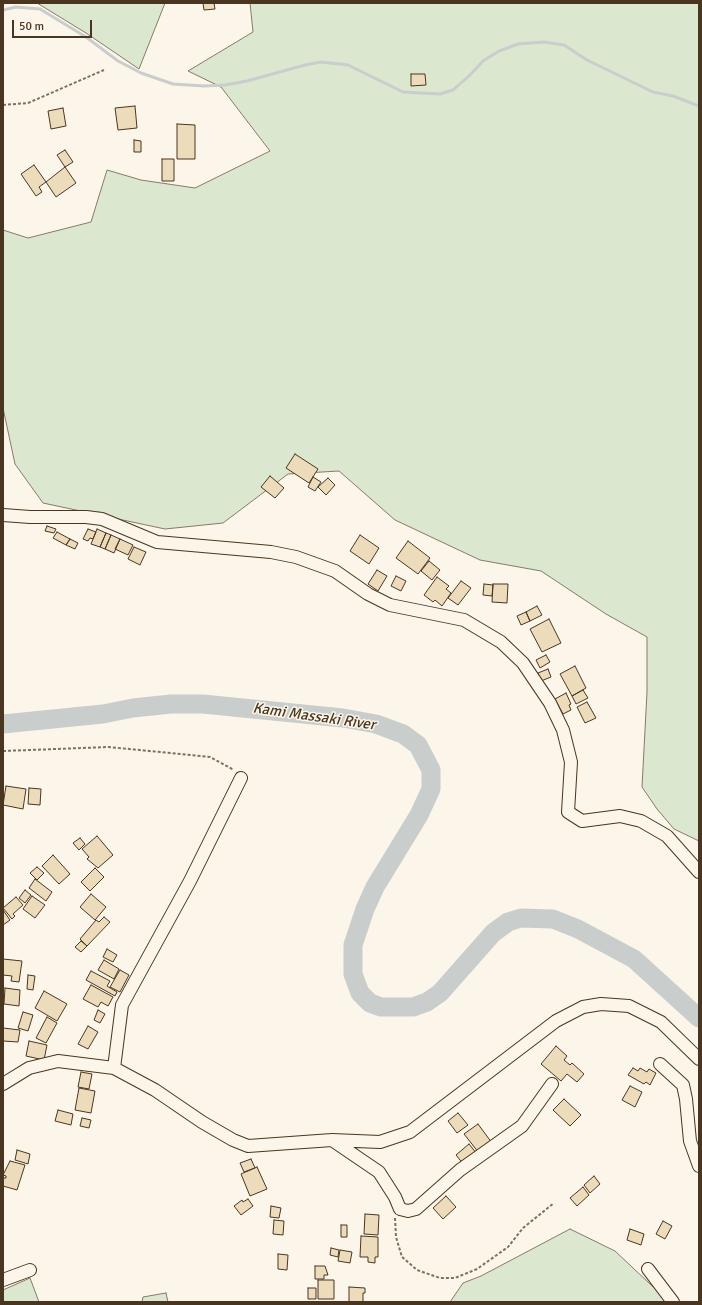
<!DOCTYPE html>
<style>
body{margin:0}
#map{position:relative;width:702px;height:1305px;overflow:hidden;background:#fbf6e9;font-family:Signika,sans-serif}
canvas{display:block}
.frame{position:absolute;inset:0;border:4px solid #4a3520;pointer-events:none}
.scale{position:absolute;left:12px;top:20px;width:80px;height:18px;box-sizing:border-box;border:2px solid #4a3520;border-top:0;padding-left:5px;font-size:12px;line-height:14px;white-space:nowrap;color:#4a3520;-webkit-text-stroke:3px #fbf6e9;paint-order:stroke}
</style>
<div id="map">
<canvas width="702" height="1305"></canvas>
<div class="frame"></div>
<div class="scale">50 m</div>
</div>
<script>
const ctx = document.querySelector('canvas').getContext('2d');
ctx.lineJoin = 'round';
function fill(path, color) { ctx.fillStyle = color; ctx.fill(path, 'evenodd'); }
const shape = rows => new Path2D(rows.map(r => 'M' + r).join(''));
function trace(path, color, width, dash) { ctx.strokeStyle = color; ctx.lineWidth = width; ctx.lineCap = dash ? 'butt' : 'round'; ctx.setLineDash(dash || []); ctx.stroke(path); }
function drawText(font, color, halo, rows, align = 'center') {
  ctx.font = font + ' Signika,sans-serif'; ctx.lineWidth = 3; ctx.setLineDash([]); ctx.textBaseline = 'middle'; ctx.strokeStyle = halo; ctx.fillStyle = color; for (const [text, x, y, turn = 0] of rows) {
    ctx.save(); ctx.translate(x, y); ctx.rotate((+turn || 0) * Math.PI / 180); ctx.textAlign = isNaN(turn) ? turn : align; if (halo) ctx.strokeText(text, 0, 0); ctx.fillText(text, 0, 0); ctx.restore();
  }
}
const green = shape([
 [37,3,165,3,139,69,86,33,37,3],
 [250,3,699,3,699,841,674,829,657,809,642,787,647,692,647,637,606,614,541,571,480,560,395,520,339,471,288,474,223,523,165,529,43,503,15,464,3,408,3,230,28,238,91,222,107,170,141,180,195,188,270,151,221,87,188,71,253,32,250,3],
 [570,1229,615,1251,666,1299,664,1302,450,1302,463,1283,481,1276,570,1229],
 [30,1278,39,1302,3,1302,3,1290,30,1278],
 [166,1293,168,1302,142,1302,143,1297,166,1293]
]);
fill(green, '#dce7d0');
trace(green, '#887966', 1);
trace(shape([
 [3,10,16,7,40,9,86,37,118,61,141,73,173,84,204,86,225,85,247,81,305,65,321,62,348,65,403,92,440,94,453,90,470,75,483,61,499,51,518,44,544,42,564,45,587,60,653,92,673,96,699,106]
]), '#c9cecd', 3);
trace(shape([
 [3,724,103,714,133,708,171,704,203,704,343,718,376,724,403,734,418,745,431,770,431,789,419,815,375,887,365,909,353,945,353,974,360,993,370,1003,381,1007,413,1007,427,1002,440,993,493,933,508,922,521,918,553,919,578,929,634,959,699,1018]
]), '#c9cecd', 19);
const building = shape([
 [203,3,214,3,215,9,204,10,203,3],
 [411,74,425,74,426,85,411,86,411,74],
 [135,106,137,128,118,130,115,108,135,106],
 [63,108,66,126,51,129,48,111,63,108],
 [177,124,195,125,195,159,177,159,177,124],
 [134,140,141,141,141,152,134,152,134,140],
 [65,150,73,162,65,167,57,155,65,150],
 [162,159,174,159,174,181,162,181,162,159],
 [34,165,46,182,39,187,42,192,36,196,21,174,34,165],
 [65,167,76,183,56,197,46,182,65,167],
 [295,454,318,469,309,483,286,468,295,454],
 [270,476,284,488,275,498,261,487,270,476],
 [313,477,321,482,315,491,308,487,313,477],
 [328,478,335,485,326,495,318,487,328,478],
 [47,526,56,529,54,533,45,531,47,526],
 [88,529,96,532,93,539,90,538,88,541,83,539,88,529],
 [97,529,106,533,100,547,91,544,97,529],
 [57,532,70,539,66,545,53,538,57,532],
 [106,533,111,535,105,549,100,547,106,533],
 [111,535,120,539,114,553,105,549,111,535],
 [360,535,379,548,369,564,350,551,360,535],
 [70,539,78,543,75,549,66,545,70,539],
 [120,539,133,545,128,555,115,549,120,539],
 [408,541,430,558,418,574,396,558,408,541],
 [134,547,146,552,140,565,128,559,134,547],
 [429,561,440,570,432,580,421,571,429,561],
 [377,570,387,576,378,591,368,584,377,570],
 [396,576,406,581,401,591,391,586,396,576],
 [437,577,449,586,446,589,451,593,442,606,435,600,433,602,424,595,437,577],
 [461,581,471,588,458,605,448,598,461,581],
 [484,584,493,585,492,596,483,595,484,584],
 [493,584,508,584,507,603,492,602,493,584],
 [537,606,542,615,530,621,526,612,537,606],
 [526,612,530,621,521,625,517,616,526,612],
 [549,619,561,643,542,652,530,629,549,619],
 [546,655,550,662,540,668,536,660,546,655],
 [575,666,586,688,572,696,560,674,575,666],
 [548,669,551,677,541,681,538,673,548,669],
 [583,690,588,698,576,704,572,696,583,690],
 [566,693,571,704,569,705,571,710,563,714,555,699,566,693],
 [587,702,596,718,585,723,577,707,587,702],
 [6,786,26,789,23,809,3,805,6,786],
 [29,788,41,789,40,805,28,804,29,788],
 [97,836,113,855,98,868,87,859,89,857,82,849,97,836],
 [80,838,85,844,79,850,73,843,80,838],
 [53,855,70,874,59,884,42,866,53,855],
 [37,867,44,873,37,880,30,873,37,867],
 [95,868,104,877,90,891,81,882,95,868],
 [35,879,52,892,46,901,29,888,35,879],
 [25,890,31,895,25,903,19,898,25,890],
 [91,894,106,907,95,920,80,907,91,894],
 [32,896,45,905,35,918,23,909,32,896],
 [16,897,23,905,13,914,15,916,12,919,3,908,16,897],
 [3,910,10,920,3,925,3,910],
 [104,917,110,922,87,946,80,939,96,920,99,922,104,917],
 [81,941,87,946,81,952,75,947,81,941],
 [107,949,117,955,113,962,103,957,107,949],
 [3,959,22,961,19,982,11,981,12,976,3,975,3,959],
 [104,960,119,969,114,979,98,970,104,960],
 [120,970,129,975,120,992,110,987,120,970],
 [91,971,110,981,107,986,117,992,115,996,86,980,91,971],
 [28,975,35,976,33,990,27,989,28,975],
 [91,985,113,997,108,1006,101,1002,98,1007,83,999,91,985],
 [5,988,20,990,19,1006,4,1004,5,988],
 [44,991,67,1004,57,1021,35,1008,44,991],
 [98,1010,105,1014,100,1023,94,1020,98,1010],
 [23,1012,33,1015,28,1031,18,1028,23,1012],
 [47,1017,57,1023,46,1043,36,1038,47,1017],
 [88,1026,98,1032,88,1049,78,1044,88,1026],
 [3,1028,20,1030,18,1042,3,1041,3,1028],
 [29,1041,47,1045,44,1060,26,1056,29,1041],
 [556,1046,567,1056,564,1060,570,1065,572,1063,584,1074,577,1082,567,1074,561,1081,541,1064,556,1046],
 [633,1068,638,1071,640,1068,647,1072,649,1069,656,1073,650,1085,646,1082,644,1084,628,1075,633,1068],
 [81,1072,92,1074,89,1089,78,1087,81,1072],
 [630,1086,642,1092,635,1107,622,1100,630,1086],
 [79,1088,95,1091,91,1113,75,1110,79,1088],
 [564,1099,581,1115,570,1126,553,1110,564,1099],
 [58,1110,73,1114,71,1125,55,1121,58,1110],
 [458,1113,468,1125,457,1133,448,1121,458,1113],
 [82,1118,91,1120,89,1128,80,1126,82,1118],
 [478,1124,492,1143,479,1153,464,1134,478,1124],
 [469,1144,477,1154,464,1165,456,1155,469,1144],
 [17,1150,30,1154,28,1164,15,1160,17,1150],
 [251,1159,255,1168,244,1172,240,1163,251,1159],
 [10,1161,25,1165,17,1190,3,1186,3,1178,6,1178,6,1176,3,1175,10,1161],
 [257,1167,267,1189,250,1196,241,1174,257,1167],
 [594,1176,600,1184,590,1193,584,1185,594,1176],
 [583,1187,589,1195,577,1206,570,1198,583,1187],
 [446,1196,456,1207,443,1219,433,1208,446,1196],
 [248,1199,253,1206,241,1215,234,1206,242,1200,243,1202,248,1199],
 [271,1206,281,1208,279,1218,270,1217,271,1206],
 [365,1214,379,1215,378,1235,364,1234,365,1214],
 [274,1220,284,1221,283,1235,273,1234,274,1220],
 [663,1221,672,1226,665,1239,656,1234,663,1221],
 [341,1225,347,1225,347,1237,341,1237,341,1225],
 [630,1229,644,1234,641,1245,627,1240,630,1229],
 [361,1236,378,1237,378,1257,375,1257,375,1263,368,1262,368,1257,360,1257,361,1236],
 [331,1248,339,1250,338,1257,330,1255,331,1248],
 [340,1250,352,1252,350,1263,338,1261,340,1250],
 [278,1254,288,1255,287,1270,278,1269,278,1254],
 [315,1266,325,1266,328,1275,324,1275,324,1279,315,1279,315,1266],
 [318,1280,334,1280,334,1299,318,1299,318,1280],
 [349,1287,365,1288,365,1293,363,1293,363,1302,349,1302,349,1287],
 [308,1288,316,1288,316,1299,308,1299,308,1288]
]);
fill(building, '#ecdcbc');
trace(building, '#4a3520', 1);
const minor = shape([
 [3,515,30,517,86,517,102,519,157,542,271,552,296,557,335,571,368,594,390,605,464,620,501,642,523,663,550,703,563,730,571,762,568,812,582,821,620,816,641,821,667,836,699,872],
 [660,1064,683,1085,686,1099,690,1141,699,1166],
 [114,1068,122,1005,190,881,241,778],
 [3,1084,29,1068,58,1061,114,1068,155,1090,202,1122,233,1140,248,1146,332,1140,380,1142,410,1132,556,1021,583,1007,601,1004,629,1006,661,1022,699,1059],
 [332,1140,379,1172,395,1197,400,1209,408,1211,416,1209,460,1170,522,1126,552,1084],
 [648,1269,673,1302],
 [3,1280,30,1270]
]);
trace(minor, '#4a3520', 14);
trace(shape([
 [3,105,28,103,104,70],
 [3,751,109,747,210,757,234,770],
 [395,1218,396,1237,402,1257,417,1270,440,1278,455,1278,477,1269,508,1247,523,1228,554,1203]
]), '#7f6f5c', 2, [3, 2]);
trace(minor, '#fbf6e9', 12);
drawText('italic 15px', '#4a3520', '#fbf6e9', [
 ["Kami Massaki River",314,717,8]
]);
</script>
